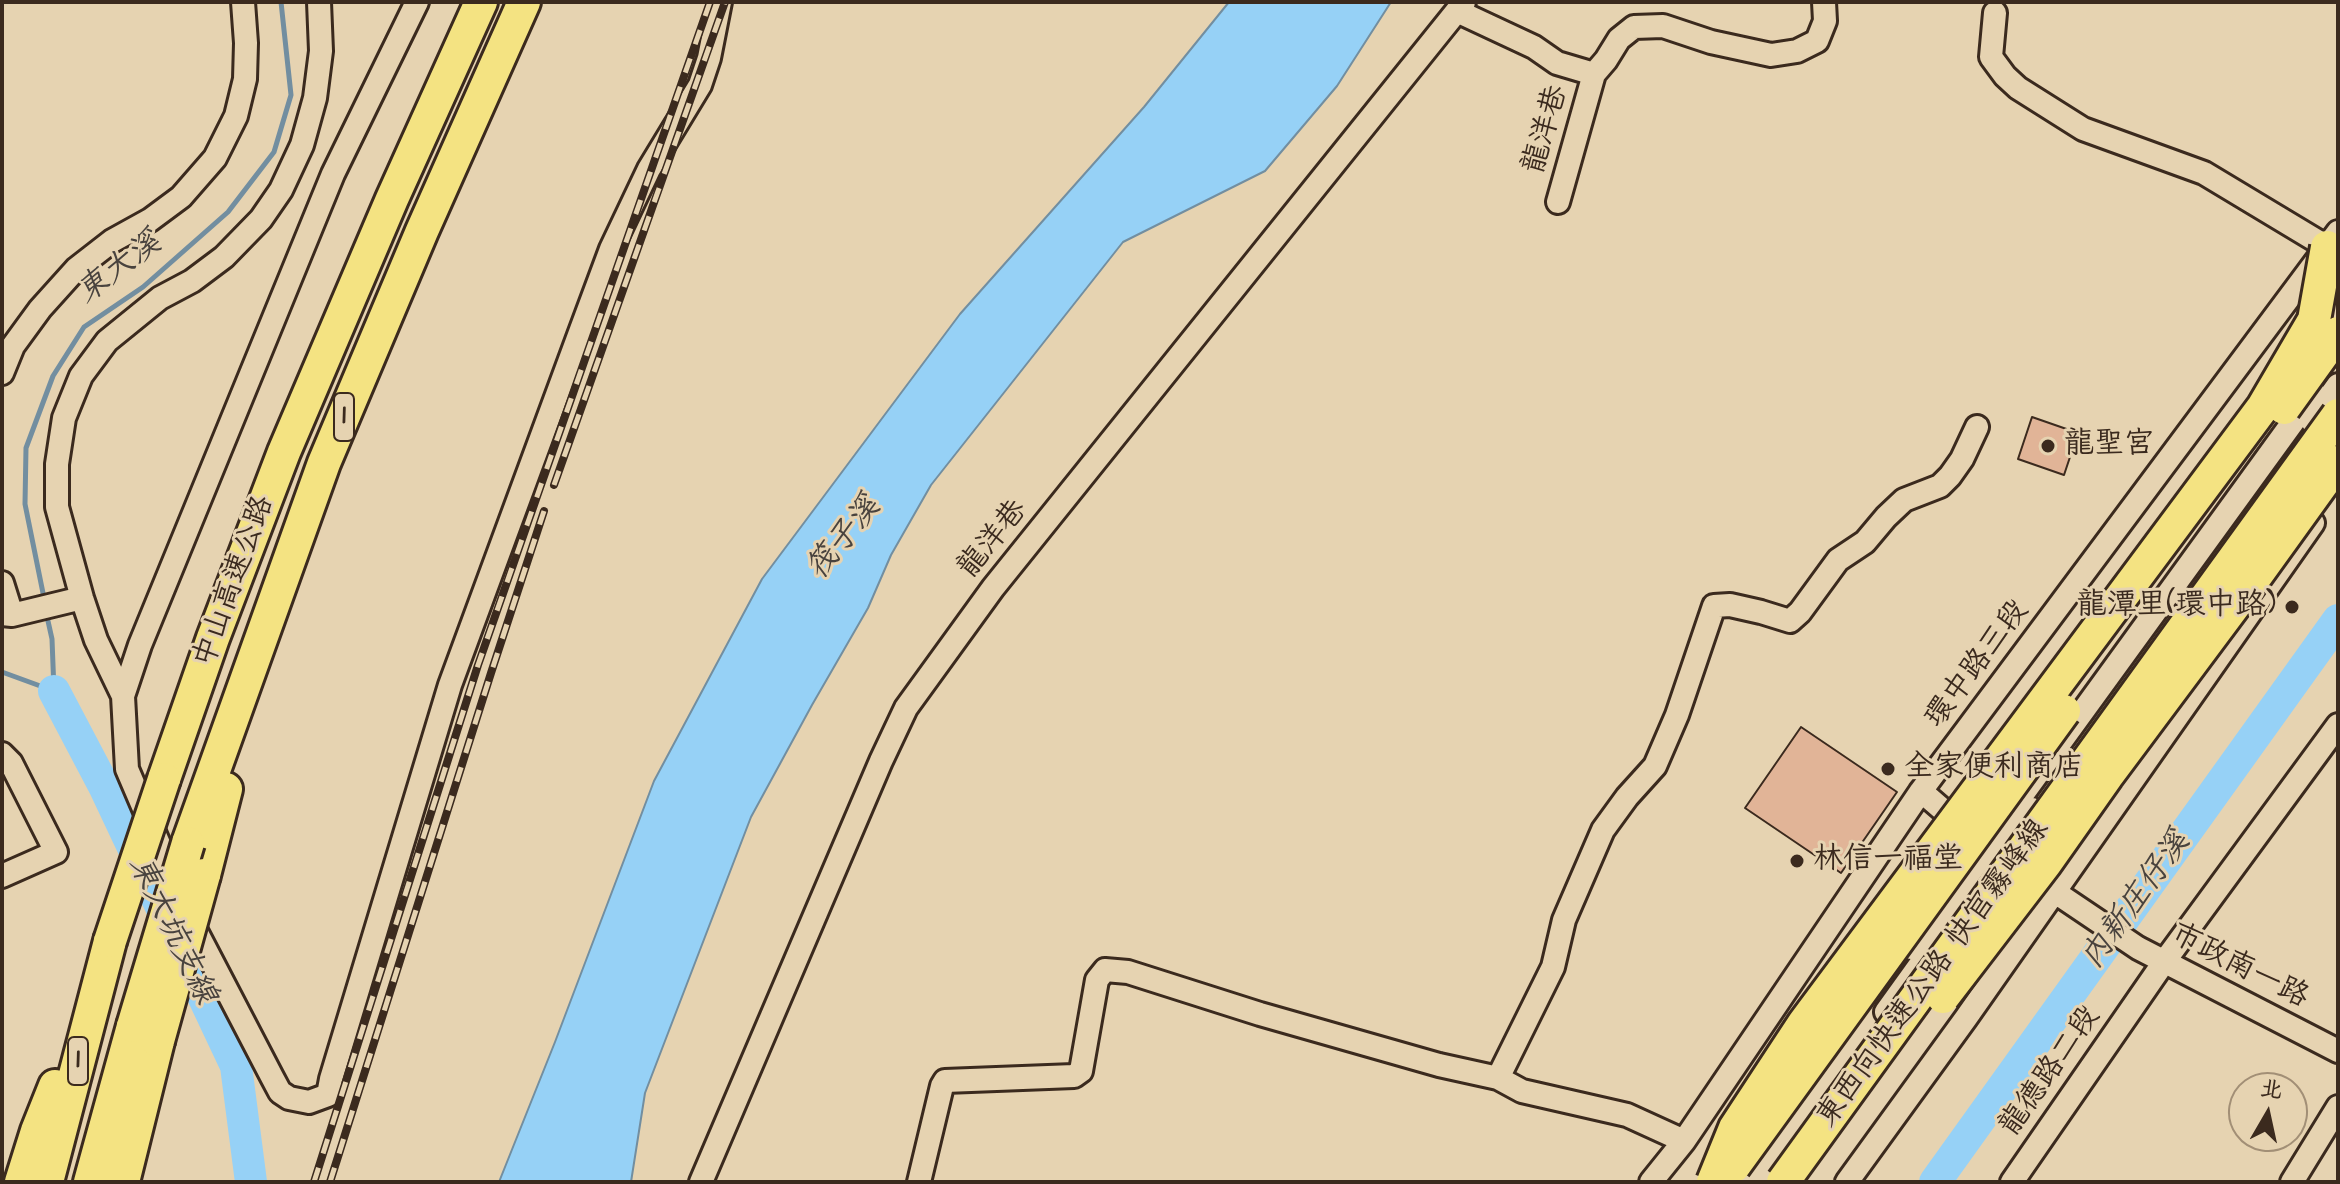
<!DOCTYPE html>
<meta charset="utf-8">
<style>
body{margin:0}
#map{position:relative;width:2340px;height:1184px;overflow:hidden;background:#e6d3b1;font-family:"Architects Daughter","LXGW WenKai TC",sans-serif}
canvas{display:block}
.frame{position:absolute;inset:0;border:4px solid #3b2a1e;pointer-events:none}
.north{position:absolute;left:2228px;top:1072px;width:80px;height:80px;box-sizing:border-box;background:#e6d3b1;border:2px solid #a28f76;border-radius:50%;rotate:9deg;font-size:22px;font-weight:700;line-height:32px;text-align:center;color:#3b2a1e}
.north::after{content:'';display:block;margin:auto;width:28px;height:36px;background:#3b2a1e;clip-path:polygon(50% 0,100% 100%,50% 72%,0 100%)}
</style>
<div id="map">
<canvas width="2340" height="1184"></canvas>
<div class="frame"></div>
<div class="north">北</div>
</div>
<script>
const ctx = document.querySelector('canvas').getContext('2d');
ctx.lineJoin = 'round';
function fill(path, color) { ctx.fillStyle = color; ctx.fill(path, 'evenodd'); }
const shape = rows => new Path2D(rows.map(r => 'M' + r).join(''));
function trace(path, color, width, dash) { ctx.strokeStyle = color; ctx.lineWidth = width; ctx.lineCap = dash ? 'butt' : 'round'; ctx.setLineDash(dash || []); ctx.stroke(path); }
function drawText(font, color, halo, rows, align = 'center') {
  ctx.font = font + ' "Architects Daughter","LXGW WenKai TC",sans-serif'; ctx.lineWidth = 6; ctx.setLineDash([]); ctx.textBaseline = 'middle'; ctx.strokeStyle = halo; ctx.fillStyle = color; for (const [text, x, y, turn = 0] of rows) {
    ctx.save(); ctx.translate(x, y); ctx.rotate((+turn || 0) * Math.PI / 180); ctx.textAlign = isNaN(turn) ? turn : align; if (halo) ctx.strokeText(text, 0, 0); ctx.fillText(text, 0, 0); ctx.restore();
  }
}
const water = shape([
 [1229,2,1391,2,1337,86,1265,171,1123,242,931,485,891,555,868,608,812,705,751,817,645,1093,631,1182,499,1182,555,1042,654,781,762,579,960,314,1144,107,1229,2]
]);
fill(water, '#96d1f6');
trace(water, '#728ea0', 2);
trace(shape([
 [45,603,25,504,26,448,53,376,84,327,143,287,228,212,274,152,291,95,281,2],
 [2,672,54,691,52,639,46,612]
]), '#728ea0', 5);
trace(shape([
 [54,691,104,786,236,1066,251,1182],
 [1935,1182,2338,620]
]), '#96d1f6', 32);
const building = shape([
 [2032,417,2078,433,2064,475,2018,459,2032,417],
 [1801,727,1897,792,1841,873,1745,808,1801,727]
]);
fill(building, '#e1b497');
trace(building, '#3b2a1e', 2);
const minor = shape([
 [319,2,321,51,315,98,302,145,281,190,261,219,224,257,192,281,160,298,107,341,81,376,64,418,57,464,57,507,82,598,96,640,123,696,127,769,197,933,272,1077,280,1092,289,1098,309,1102,328,1095,331,1079,450,685,579,335,611,249,649,169,700,85,709,58,720,2],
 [1457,11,1534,47,1557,63,1594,74,1606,60,1619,39,1634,27,1663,26,1711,42,1771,55,1797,51,1817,41,1825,21,1824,2],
 [1995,13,1991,57,2005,76,2018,88,2083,129,2204,173,2327,247],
 [1558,202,1594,74],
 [2,373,13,346,40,309,76,269,112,241,150,220,181,197,215,158,236,116,245,79,246,43,243,2],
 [2312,421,2338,385],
 [2,583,12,615],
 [2,614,12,615,82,598],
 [123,696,140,645,333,174,417,2],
 [2,754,11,763,56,852,2,876],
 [1921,791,1965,829],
 [2046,886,2138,948,2338,1051],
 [1911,948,2314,393],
 [1886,1012,2032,809],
 [1498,1078,1553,967,1564,920,1603,830,1627,797,1655,766,1677,715,1714,606,1730,605,1761,612,1790,621,1800,612,1838,560,1865,542,1886,517,1904,500,1940,486,1950,476,1962,459,1977,427],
 [701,1182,881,761,906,708,993,588,1464,2],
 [919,1182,942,1086,945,1081,1074,1076,1081,1071,1097,980,1105,970,1128,972,1260,1014,1439,1065,1498,1078,1522,1091,1627,1115,1684,1141],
 [1651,1182,1684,1141,1921,791,2338,232],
 [1847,1182,1966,1018,2313,523],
 [2012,1182,2164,962,2338,725],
 [2292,1182,2338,1107]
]);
const highway = shape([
 [164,779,213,638,284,452,392,199,481,2],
 [188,843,324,463,422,231,524,2],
 [204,875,226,789],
 [21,1182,37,1131,55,1086],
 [47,1182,110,941],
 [90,1182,133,1026],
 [123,1182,158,1041]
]);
trace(minor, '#3b2a1e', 28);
trace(highway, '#3b2a1e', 38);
trace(minor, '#e6d3b1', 22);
trace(highway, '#f4e382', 32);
const rail = shape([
 [554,485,725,2],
 [314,1182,478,665,710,2],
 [330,1182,491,673,544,511]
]);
trace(rail, '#3b2a1e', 8);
trace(rail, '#e6d3b1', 5, [15]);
const highwayBridge = shape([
 [2284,408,2338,333],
 [110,941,164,779],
 [1943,997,2045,864,2107,776,2248,587,2338,462],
 [133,1026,188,843],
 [158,1041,204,875],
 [1734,1166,2064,711],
 [1713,1182,1735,1128,1804,1023,2263,407,2314,320,2327,247],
 [1783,1182,2338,415]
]);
trace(highwayBridge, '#3b2a1e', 38, []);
trace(highwayBridge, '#f4e382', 32);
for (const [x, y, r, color] of [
 [2048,446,8,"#3b2a1e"],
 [2292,607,8,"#3b2a1e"],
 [1888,769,8,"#3b2a1e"],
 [1797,861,8,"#3b2a1e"]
]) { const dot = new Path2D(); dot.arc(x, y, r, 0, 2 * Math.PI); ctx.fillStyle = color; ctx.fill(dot); trace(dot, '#e6d3b1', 3); }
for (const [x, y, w] of [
 [344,417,20],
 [78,1061,20]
]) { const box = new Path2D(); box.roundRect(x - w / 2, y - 24, w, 48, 6); ctx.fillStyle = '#e6d3b1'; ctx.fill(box); trace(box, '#3b2a1e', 2); }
drawText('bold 28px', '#3b2a1e', null, [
 ["1",344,417],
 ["1",78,1061]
]);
drawText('30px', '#3b2a1e', '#e6d3b1', [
 ["龍洋巷",1547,130,-74],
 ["龍洋巷",994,540,-51],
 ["中山高速公路",235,582,-70],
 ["環中路三段",1978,665,-53],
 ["市政南一路",2239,967,27],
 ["東西向快速公路 快官霧峰線",1934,974,-54],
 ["龍德路二段",2051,1072,-55]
]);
drawText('30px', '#3b2a1e', '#e6d3b1', [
 ["龍聖宮",2064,446],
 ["龍潭里(環中路)",2276,607,"right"],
 ["全家便利商店",1904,769],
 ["林信一福堂",1813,861]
], 'left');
drawText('italic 32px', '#49433e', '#e6d3b1', [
 ["東大溪",120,269,-37],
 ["筏子溪",845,539,-51],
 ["內新庄仔溪",2137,901,-54],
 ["東大坑支線",171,931,64]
]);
</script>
